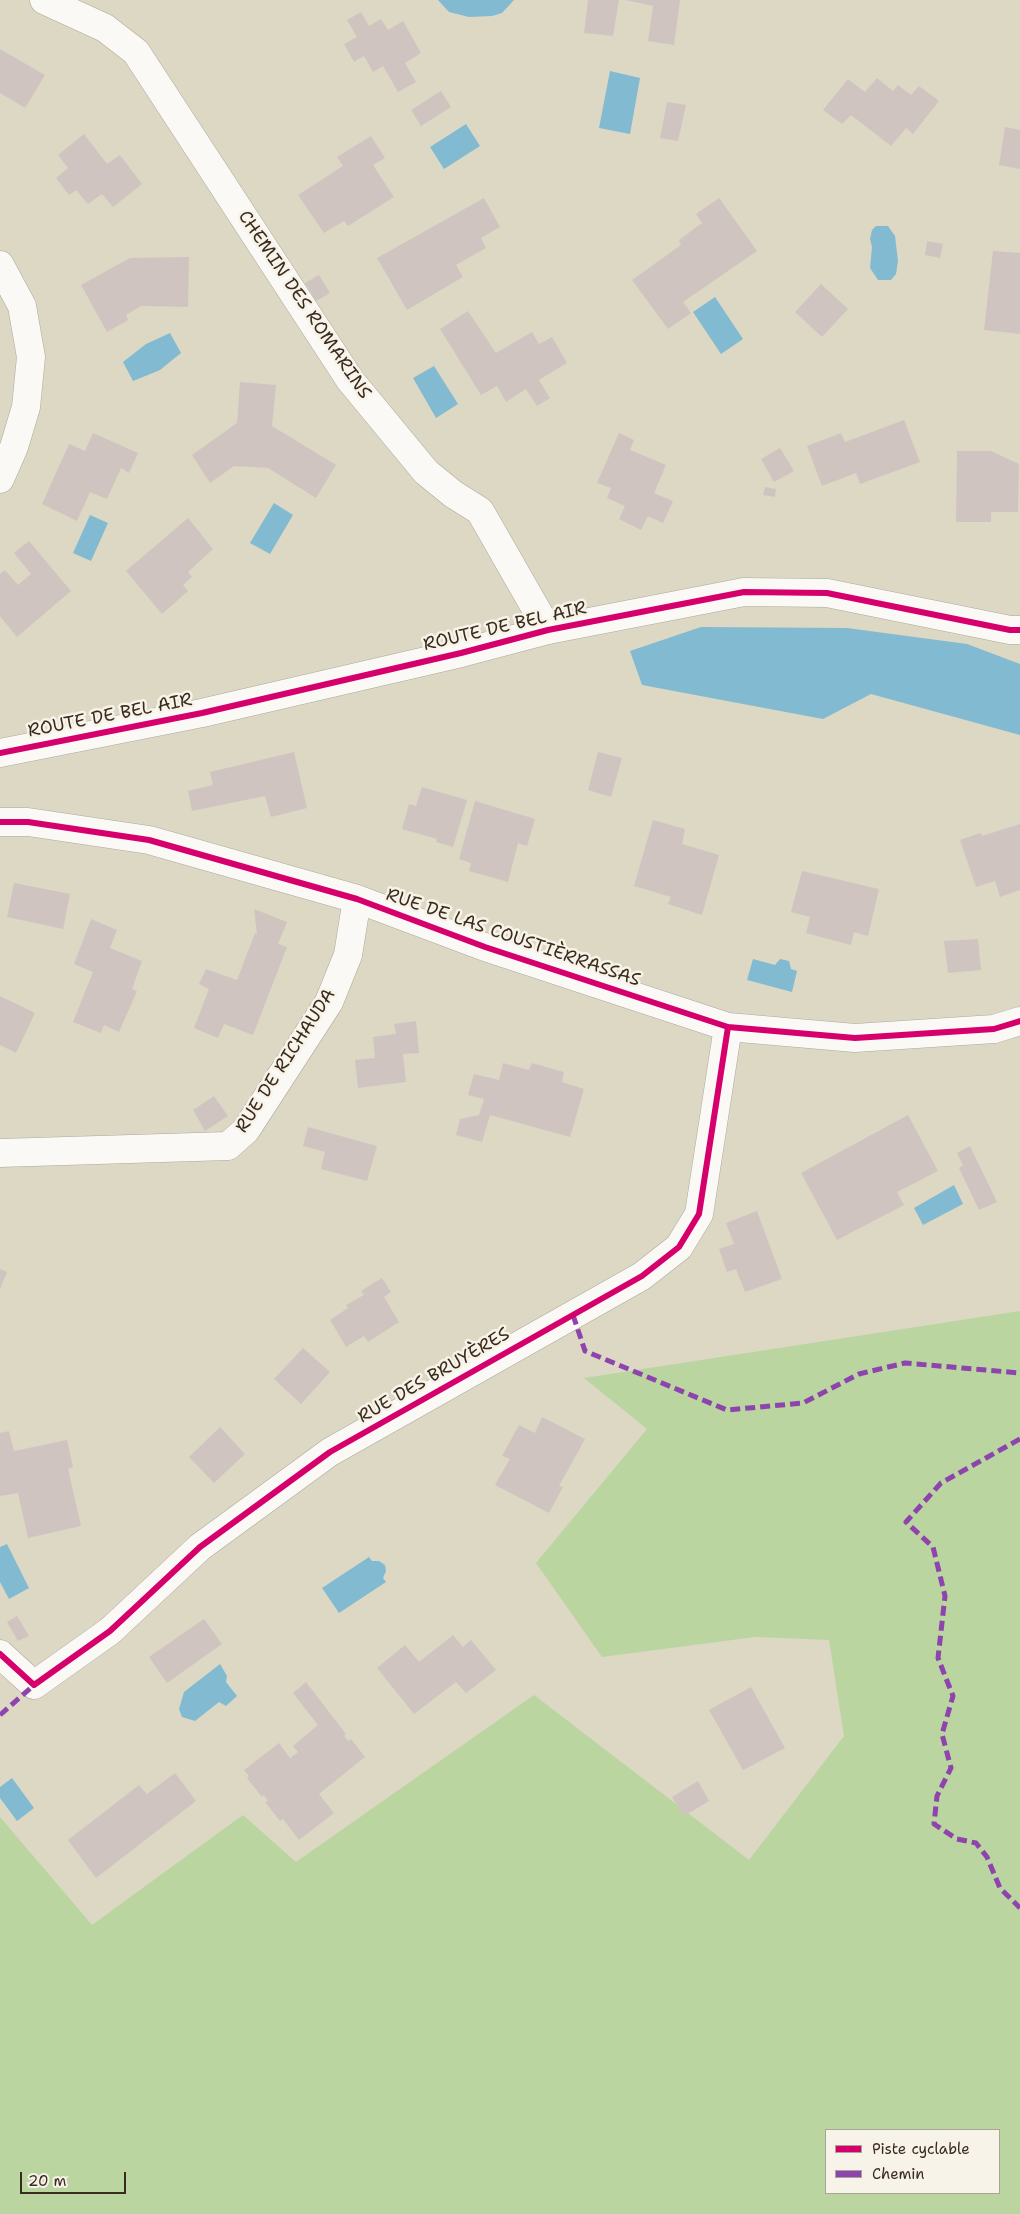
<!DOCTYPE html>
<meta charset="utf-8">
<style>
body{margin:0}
#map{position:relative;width:1020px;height:2214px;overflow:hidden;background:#dcd8c4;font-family:"Shantell Sans",sans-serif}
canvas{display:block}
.legend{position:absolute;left:825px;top:2129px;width:175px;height:65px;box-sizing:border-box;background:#f7f3e8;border:1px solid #aca397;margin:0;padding:6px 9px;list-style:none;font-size:15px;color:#3b2a1e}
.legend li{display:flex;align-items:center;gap:10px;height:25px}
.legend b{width:25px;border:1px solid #aca397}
.scale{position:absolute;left:20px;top:2172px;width:106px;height:22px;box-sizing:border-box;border:2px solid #3b2a1e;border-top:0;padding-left:6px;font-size:15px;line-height:18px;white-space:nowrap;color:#3b2a1e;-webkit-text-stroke:4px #f7f3e8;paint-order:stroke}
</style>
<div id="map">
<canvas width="1020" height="2214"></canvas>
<ul class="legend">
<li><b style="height:6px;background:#d6006c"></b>Piste cyclable</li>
<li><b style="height:6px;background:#8e44ad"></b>Chemin</li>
</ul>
<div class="scale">20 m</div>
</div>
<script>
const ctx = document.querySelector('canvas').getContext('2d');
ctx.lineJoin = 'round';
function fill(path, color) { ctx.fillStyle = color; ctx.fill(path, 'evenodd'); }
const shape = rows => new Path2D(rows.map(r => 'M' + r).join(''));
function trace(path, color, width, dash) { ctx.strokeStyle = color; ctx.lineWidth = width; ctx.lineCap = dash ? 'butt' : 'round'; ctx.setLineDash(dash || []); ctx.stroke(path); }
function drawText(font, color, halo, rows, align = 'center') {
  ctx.font = font + ' "Shantell Sans",sans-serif'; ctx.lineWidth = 5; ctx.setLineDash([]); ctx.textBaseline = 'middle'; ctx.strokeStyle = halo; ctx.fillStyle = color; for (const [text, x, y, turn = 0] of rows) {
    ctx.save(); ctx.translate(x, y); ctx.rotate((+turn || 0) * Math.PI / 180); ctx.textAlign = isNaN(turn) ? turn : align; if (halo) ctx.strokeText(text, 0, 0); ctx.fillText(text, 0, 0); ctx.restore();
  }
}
fill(shape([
 [1020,1311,1020,2214,0,2214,0,1817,92,1925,243,1815,296,1862,534,1695,749,1860,844,1736,829,1640,755,1637,602,1657,536,1563,647,1429,584,1378],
 [826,2130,999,2130,999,2193,826,2193]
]), '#bad5a0');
fill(shape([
 [438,0,514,0,502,13,492,16,469,17,449,12],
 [610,71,640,78,630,134,599,128],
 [466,124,480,146,444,169,430,147],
 [876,226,888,226,895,236,898,261,896,274,891,280,878,280,870,268,872,247,870,239,872,230],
 [715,297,743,339,721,354,693,312],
 [170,333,181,353,160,370,133,381,123,362,146,344],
 [434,366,458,404,436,418,413,378],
 [274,503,293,515,270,554,250,543],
 [90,515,108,523,91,561,73,553],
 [701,627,847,628,967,644,1020,664,1020,735,871,694,823,719,642,685,630,651],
 [753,959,775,965,780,959,789,961,791,969,797,971,792,992,747,980],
 [954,1185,963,1204,923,1225,914,1208],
 [7,1544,29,1588,9,1599,0,1582,0,1547],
 [369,1557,372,1561,379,1561,385,1565,386,1571,383,1578,386,1582,339,1613,322,1588],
 [220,1664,227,1676,226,1682,237,1696,226,1706,219,1702,195,1721,182,1717,179,1709,184,1692],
 [12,1778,34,1808,17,1821,0,1798,0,1787]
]), '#82bad1');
fill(shape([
 [588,0,619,0,613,36,584,33],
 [625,0,680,0,674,45,648,41,653,6],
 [361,12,369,26,381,19,388,30,403,21,421,53,405,63,416,82,398,92,383,66,373,72,364,56,354,62,344,44,357,37,347,20],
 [0,49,45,75,25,108,0,93],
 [877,78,893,91,898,85,911,95,919,86,939,101,913,134,906,128,891,146,851,115,842,124,823,110,848,79,865,92],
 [441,91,451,107,421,126,411,110],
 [667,102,686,105,678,141,660,138],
 [1005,127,1020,130,1020,169,999,165],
 [84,134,107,164,120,155,142,184,113,207,102,194,88,204,76,190,69,195,56,178,68,168,58,155],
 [371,136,385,158,373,165,394,197,348,226,344,221,324,233,298,195,343,166,337,157],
 [484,198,500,227,481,238,486,248,456,265,463,277,407,310,377,258],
 [719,198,757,251,683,302,691,313,668,329,632,280,681,245,679,240,702,223,696,214],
 [927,241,943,244,940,258,925,255],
 [993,251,1020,253,1020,334,984,330],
 [189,257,188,307,141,306,126,315,128,320,107,332,81,285,130,258],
 [319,275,330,293,316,301,305,283],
 [821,284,848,309,822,337,795,312],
 [468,311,496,353,532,332,539,344,552,337,567,363,539,380,550,398,537,406,526,389,506,402,497,386,481,395,440,329],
 [240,382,276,385,272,426,336,465,316,498,268,468,234,466,210,483,192,455,237,423],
 [904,420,920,462,860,484,856,473,822,486,807,446,841,433,845,442],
 [93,433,138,453,129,473,121,468,107,499,90,492,77,521,42,504,69,444,85,451],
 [619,433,634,440,630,450,666,465,654,493,673,501,663,523,648,516,641,530,619,519,625,506,607,498,611,488,597,483],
 [780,448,794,471,774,482,761,459],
 [957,451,991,451,1019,464,1018,512,991,512,991,522,956,522],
 [765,487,776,489,775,497,763,495],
 [188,518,213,549,188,572,192,577,183,585,188,591,162,614,126,571],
 [29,541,71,591,17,637,0,616,0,574,5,570,18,585,31,574,14,553],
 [294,752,307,808,271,817,265,796,192,811,188,791,213,785,210,772],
 [598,752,622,758,611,797,588,790],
 [422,787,467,800,453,847,436,842,437,839,402,829,409,804,416,806],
 [475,801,535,819,527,846,518,843,508,882,469,871,471,863,459,859],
 [653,820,685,829,682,844,719,855,702,915,668,904,671,897,634,886],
 [1020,824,1020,890,1000,897,995,881,976,887,960,840,980,833,982,836],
 [802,871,879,889,868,936,854,932,851,945,806,933,810,917,791,912],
 [14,883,70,894,63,929,7,917],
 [254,909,287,922,278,944,287,947,253,1035,224,1024,218,1038,194,1028,209,989,199,984,206,969,237,980,255,933,257,935],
 [91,919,117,930,110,948,142,961,132,989,137,991,119,1032,104,1025,101,1033,73,1022,93,972,74,964],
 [978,939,981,970,948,973,944,941],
 [0,996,35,1013,16,1053,0,1045],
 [416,1021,419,1053,403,1054,406,1082,358,1088,355,1060,375,1058,373,1037,396,1034,394,1024],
 [503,1063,529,1070,532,1063,564,1072,562,1082,584,1089,570,1137,490,1115,482,1142,456,1135,460,1119,479,1115,484,1099,468,1095,474,1074,499,1080],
 [214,1096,228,1116,205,1131,193,1110],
 [908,1115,938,1171,897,1192,904,1205,837,1240,801,1173],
 [308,1127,377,1146,367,1181,321,1169,325,1152,303,1146],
 [970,1146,997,1202,979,1210,959,1168,963,1165,957,1153],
 [757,1211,782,1279,745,1292,736,1269,727,1272,719,1249,734,1244,726,1223],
 [0,1269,7,1272,0,1289],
 [382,1278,391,1292,384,1297,399,1322,368,1342,364,1336,346,1347,330,1320,348,1308,346,1305,364,1295,361,1291],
 [303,1348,330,1372,301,1404,274,1379],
 [542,1417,585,1439,559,1486,563,1487,549,1513,495,1485,510,1459,502,1456,519,1425,535,1433],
 [220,1427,245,1454,214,1483,189,1457],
 [9,1431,14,1451,67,1440,73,1467,68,1469,81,1526,28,1538,18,1493,0,1496,0,1433],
 [17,1616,29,1636,18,1641,7,1622],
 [204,1619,222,1644,167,1683,149,1657],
 [453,1635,463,1647,471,1640,496,1670,466,1693,456,1682,414,1714,377,1668,405,1645,419,1662],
 [306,1682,346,1734,344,1736,348,1741,351,1739,365,1757,319,1794,334,1813,299,1840,283,1819,280,1821,265,1802,268,1801,264,1795,262,1797,247,1778,249,1776,244,1770,279,1743,290,1758,298,1752,293,1746,318,1725,293,1693],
 [751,1687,785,1748,743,1770,709,1710],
 [175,1773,196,1801,96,1878,68,1840,139,1785,147,1794],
 [698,1781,709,1801,684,1816,672,1797]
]), '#d0c4c1');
const minor = shape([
 [44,0,105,28,136,52,350,380,426,472,453,494,480,511,548,630],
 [0,265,22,306,31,357,26,407,14,447,0,479],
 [0,753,202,713,461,653,548,630,744,592,827,593,1010,630,1020,630],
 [0,822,28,822,149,840,357,899,485,947,728,1027,855,1038,994,1029,1020,1021],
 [0,1153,228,1146,246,1130,329,1002,348,955,357,899],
 [0,1654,34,1685,110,1631,200,1547,330,1452,642,1276,679,1247,699,1214,728,1027]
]);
trace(minor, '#aca89a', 29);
trace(minor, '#faf9f6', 28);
trace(shape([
 [573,1315,585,1351,727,1410,803,1403,859,1374,905,1363,1020,1373],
 [1020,1439,941,1483,906,1522,933,1547,945,1596,938,1658,953,1696,942,1734,951,1768,937,1796,934,1824,957,1839,976,1843,987,1857,1000,1888,1020,1908],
 [0,1715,34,1685]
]), '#8e44ad', 5, [10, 5]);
trace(shape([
 [0,753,202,713,461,653,548,630,744,592,827,593,1010,630,1020,630],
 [0,822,28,822,149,840,357,899,485,947,728,1027,855,1038,994,1029,1020,1021],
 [0,1654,34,1685,110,1631,200,1547,330,1452,642,1276,679,1247,699,1214,728,1027]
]), '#d6006c', 6);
drawText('18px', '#3b2a1e', '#f7f3e8', [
 ["CHEMIN DES ROMARINS",304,305,56],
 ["ROUTE DE BEL AIR",505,627,-13],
 ["ROUTE DE BEL AIR",110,716,-11],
 ["RUE DE LAS COUSTIÈRRASSAS",513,938,19],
 ["RUE DE RICHAUDA",286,1061,-57],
 ["RUE DES BRUYÈRES",434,1376,-30]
]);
</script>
